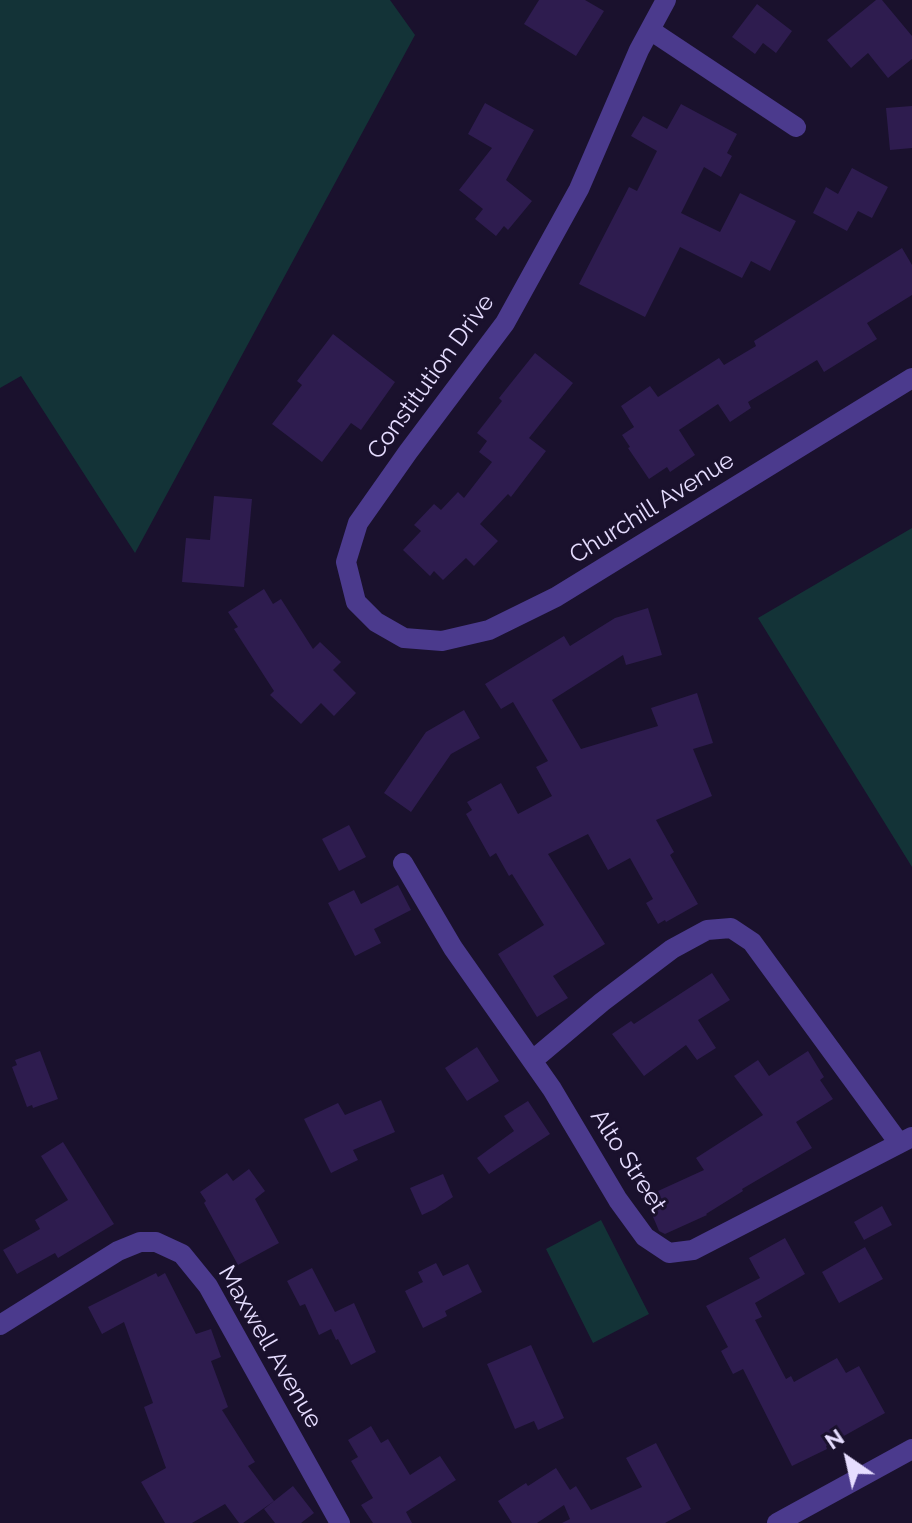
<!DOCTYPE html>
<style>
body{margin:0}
#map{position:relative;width:912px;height:1523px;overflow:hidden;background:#1a112d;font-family:Raleway,sans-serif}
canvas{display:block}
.north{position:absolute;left:808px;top:1419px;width:80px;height:80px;-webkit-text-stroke:6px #1a112d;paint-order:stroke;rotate:326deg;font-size:22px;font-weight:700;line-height:32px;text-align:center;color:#e6ddff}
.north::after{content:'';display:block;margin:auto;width:28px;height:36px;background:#e6ddff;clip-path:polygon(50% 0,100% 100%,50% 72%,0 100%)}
</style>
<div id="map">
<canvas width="912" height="1523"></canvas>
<div class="north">N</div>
</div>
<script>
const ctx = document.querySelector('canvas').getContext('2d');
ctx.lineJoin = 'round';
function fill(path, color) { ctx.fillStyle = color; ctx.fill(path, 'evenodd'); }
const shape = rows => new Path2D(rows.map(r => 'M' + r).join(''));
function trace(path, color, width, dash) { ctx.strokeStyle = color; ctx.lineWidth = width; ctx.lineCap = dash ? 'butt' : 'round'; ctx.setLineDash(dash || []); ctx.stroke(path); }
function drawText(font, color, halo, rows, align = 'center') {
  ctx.font = font + ' Raleway,sans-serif'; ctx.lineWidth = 6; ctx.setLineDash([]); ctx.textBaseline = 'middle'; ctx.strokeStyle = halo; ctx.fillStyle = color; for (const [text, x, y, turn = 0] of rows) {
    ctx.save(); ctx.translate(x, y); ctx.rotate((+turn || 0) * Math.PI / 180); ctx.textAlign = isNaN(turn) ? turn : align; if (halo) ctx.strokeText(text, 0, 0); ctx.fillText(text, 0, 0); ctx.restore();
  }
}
fill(shape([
 [0,0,390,0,415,35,135,553,21,376,0,388],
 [912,528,912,867,758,618],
 [601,1220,649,1314,593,1343,546,1249]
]), '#133337');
fill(shape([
 [539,0,585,0,604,11,576,56,524,24],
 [876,0,882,0,912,36,912,59,888,78,868,53,851,68,827,40],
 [757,4,792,31,776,53,763,43,755,54,732,37],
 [485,103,534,130,506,180,532,201,508,230,504,226,496,236,475,219,483,209,459,190,492,148,468,134],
 [681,104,737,134,727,153,732,156,721,177,704,167,681,213,720,232,740,193,796,221,770,271,751,261,742,278,680,247,645,317,579,284,629,187,637,191,657,151,631,136,643,116,667,129],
 [912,106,912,148,890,150,886,108],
 [852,168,888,187,872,218,858,211,847,231,813,213,826,187,838,194],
 [902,248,912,265,912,295,867,323,877,339,824,372,817,360,748,402,751,408,730,422,718,404,679,430,695,455,670,472,667,467,649,479,628,448,630,447,622,435,634,427,621,406,650,386,658,397,719,358,724,365,756,346,754,341],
 [333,334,395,382,361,430,351,423,322,462,272,424,302,385,297,381],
 [535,353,573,383,529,438,546,451,511,497,508,494,480,524,498,541,474,566,466,558,443,580,434,571,430,576,403,550,421,531,414,525,434,504,441,510,458,492,464,498,492,462,479,452,487,441,477,433,502,401,499,398],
 [214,496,252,499,244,587,182,582,186,538,210,540],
 [264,589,273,604,281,599,313,649,320,642,341,662,333,670,356,693,334,716,321,703,301,724,270,695,274,691,234,629,238,627,228,612],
 [648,608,662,655,626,665,623,655,552,700,581,749,658,726,651,708,697,693,713,743,693,749,712,796,656,820,674,852,670,855,698,904,666,922,665,920,658,924,646,903,653,899,630,858,608,870,588,834,548,854,605,944,553,976,568,998,537,1017,498,954,544,925,512,874,509,876,496,853,490,857,466,814,472,810,467,802,501,783,518,814,552,796,536,767,548,761,513,702,501,709,485,684,564,636,570,646,615,618],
 [464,710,480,738,451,754,411,812,384,793,426,732],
 [349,825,366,857,339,871,322,839],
 [398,885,411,910,374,929,381,943,355,956,328,903,354,890,361,904],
 [712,973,730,1000,698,1020,716,1048,697,1060,686,1045,644,1076,612,1034,631,1021,634,1024],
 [477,1047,499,1081,467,1101,445,1068],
 [40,1051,58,1099,33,1108,32,1105,27,1107,12,1067,17,1065,15,1060],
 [808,1051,824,1077,820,1080,833,1099,796,1122,812,1148,742,1189,743,1191,706,1214,707,1215,665,1234,659,1231,651,1212,664,1206,658,1191,704,1170,696,1158,763,1115,734,1076,758,1060,769,1076],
 [381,1100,395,1132,353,1150,358,1160,331,1173,304,1119,338,1103,345,1115],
 [528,1101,550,1134,489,1174,477,1158,514,1131,504,1116],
 [63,1142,114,1224,58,1258,55,1253,17,1274,3,1250,40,1229,35,1220,68,1200,41,1156],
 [249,1169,265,1191,255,1199,279,1243,238,1265,204,1203,206,1201,200,1192,227,1173,233,1181],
 [443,1174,453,1197,435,1209,422,1215,410,1188],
 [882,1206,892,1225,864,1240,854,1222],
 [785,1238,805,1274,755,1303,762,1317,755,1320,786,1379,791,1376,794,1382,837,1358,846,1373,859,1366,885,1413,826,1446,827,1449,792,1466,743,1369,733,1374,721,1351,728,1347,706,1306,760,1278,749,1258],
 [865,1247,883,1279,839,1303,822,1272],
 [436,1263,443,1276,468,1264,482,1292,445,1311,447,1316,423,1328,405,1291,423,1282,418,1272],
 [312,1268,335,1312,354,1303,376,1352,351,1365,338,1339,336,1340,331,1329,319,1335,305,1304,300,1306,287,1281],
 [156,1273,158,1277,165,1273,196,1334,211,1329,221,1357,211,1361,228,1407,222,1410,255,1462,248,1466,274,1501,243,1523,239,1523,225,1504,192,1523,165,1523,141,1482,166,1468,144,1407,153,1403,124,1322,102,1334,88,1307],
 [531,1345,564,1418,538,1430,534,1421,515,1429,487,1364],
 [371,1426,381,1443,388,1439,410,1475,440,1456,456,1480,406,1512,412,1523,373,1523,361,1505,373,1498,351,1461,358,1457,348,1440],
 [656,1443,691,1509,665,1523,562,1523,570,1519,564,1505,537,1523,512,1523,498,1501,526,1483,528,1486,556,1468,570,1490,576,1486,591,1510,642,1487,626,1458],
 [293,1486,314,1513,301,1523,275,1523,264,1509]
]), '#2e1c4f');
trace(shape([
 [666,0,639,50,579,189,505,323,408,452,358,523,346,562,356,602,376,622,404,638,442,641,489,630,556,597,912,378],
 [650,30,796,127],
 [403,863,453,948,552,1089,618,1200,645,1237,669,1253,693,1250,912,1137],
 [533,1060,602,1002,672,949,707,930,731,928,752,942,899,1143],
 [0,1325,118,1251,140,1242,156,1242,182,1254,208,1286,340,1523],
 [777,1523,912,1449]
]), '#4b3a8d', 20);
drawText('24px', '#e6ddff', '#1a112d', [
 ["Constitution Drive",431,377,-54],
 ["Churchill Avenue",652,508,-32],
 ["Alto Street",628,1161,57],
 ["Maxwell Avenue",270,1347,60]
]);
</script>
